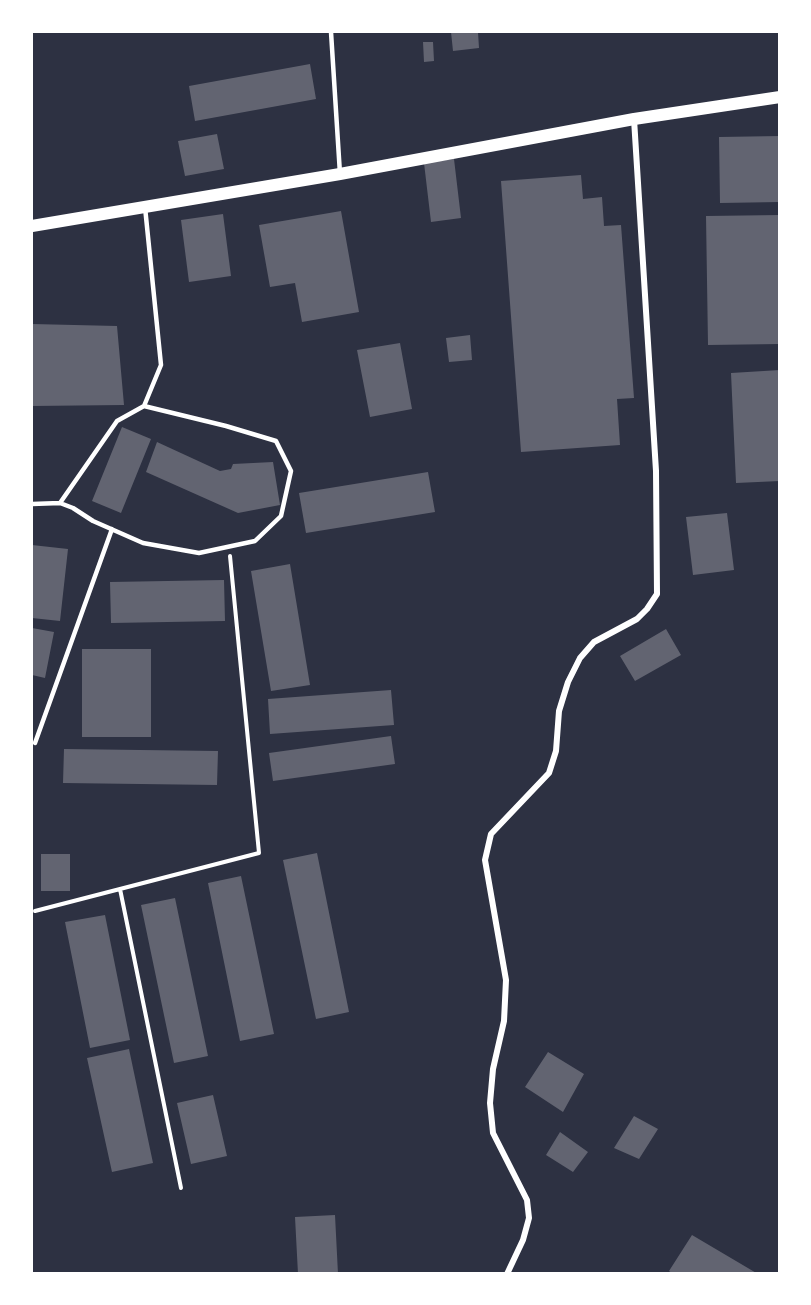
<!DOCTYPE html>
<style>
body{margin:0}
#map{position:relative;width:811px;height:1305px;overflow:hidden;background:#2d3142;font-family:"Varela Round",sans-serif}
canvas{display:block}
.frame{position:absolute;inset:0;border:33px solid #fff;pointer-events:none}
</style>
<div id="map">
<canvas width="811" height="1305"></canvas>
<div class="frame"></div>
</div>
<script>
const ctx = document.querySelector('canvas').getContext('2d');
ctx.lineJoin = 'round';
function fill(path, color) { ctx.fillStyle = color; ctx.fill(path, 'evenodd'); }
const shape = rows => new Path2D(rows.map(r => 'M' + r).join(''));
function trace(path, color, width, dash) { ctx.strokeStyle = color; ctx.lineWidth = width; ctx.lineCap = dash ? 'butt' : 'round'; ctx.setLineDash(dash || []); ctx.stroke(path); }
fill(shape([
 [451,32,478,32,479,48,453,51],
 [423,42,433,42,434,61,424,62],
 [310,64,316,99,195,121,189,86],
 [217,134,224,169,185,176,178,141],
 [780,136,780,202,720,203,719,137],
 [454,159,461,218,431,222,424,163],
 [581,175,583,199,602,197,604,226,621,225,634,398,617,399,620,445,521,452,501,181],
 [341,211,359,312,302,322,295,283,270,287,259,225],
 [223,214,231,276,189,282,181,220],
 [780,215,780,344,708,345,706,216],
 [32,324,117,326,124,405,32,406],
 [470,335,472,360,449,362,446,338],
 [400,343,412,409,370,417,357,350],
 [780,370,780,481,736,483,731,373],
 [122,427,151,439,121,513,92,501],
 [157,442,220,471,231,469,233,464,273,462,280,505,238,513,146,472],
 [428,472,435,512,306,533,299,493],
 [727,513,734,570,693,575,686,517],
 [32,545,68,549,60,621,32,618],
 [290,564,310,685,271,691,251,571],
 [224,580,225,621,111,623,110,582],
 [32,628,54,632,45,678,32,675],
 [666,629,681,655,635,681,620,656],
 [82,649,151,649,151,737,82,737],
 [391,690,394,725,270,734,268,699],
 [391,736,395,764,273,781,269,753],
 [64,749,218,751,217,785,63,783],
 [317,853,349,1012,316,1019,283,860],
 [41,854,70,854,70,891,41,891],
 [241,876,274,1034,240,1041,208,883],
 [175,898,208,1056,174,1063,141,905],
 [105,915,130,1040,90,1048,65,922],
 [129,1049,153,1163,112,1172,87,1058],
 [548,1052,584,1074,563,1112,525,1087],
 [213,1095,227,1156,191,1164,177,1103],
 [634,1116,658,1129,639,1159,614,1148],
 [560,1132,588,1152,573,1172,546,1155],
 [335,1215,338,1274,298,1274,295,1217],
 [692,1235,758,1274,673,1274,669,1271]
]), '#626471');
trace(shape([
 [120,889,181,1188],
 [35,911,259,853,230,556]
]), '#fff', 4);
trace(shape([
 [331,32,340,174],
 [60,503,73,508,93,521,143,543,199,553,255,541,281,516,291,471,276,441,226,426,144,406],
 [32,504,60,503,117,421,144,406,161,365,145,207],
 [35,743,112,529]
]), '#fff', 4.5);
trace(shape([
 [507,1274,523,1240,529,1218,527,1200,493,1133,490,1103,493,1069,504,1021,506,980,485,860,491,834,549,773,556,751,559,711,568,682,580,658,594,642,637,619,647,609,657,594,656,471,634,119]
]), '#fff', 6);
trace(shape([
 [32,226,340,174,634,119,780,97]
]), '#fff', 12);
</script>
